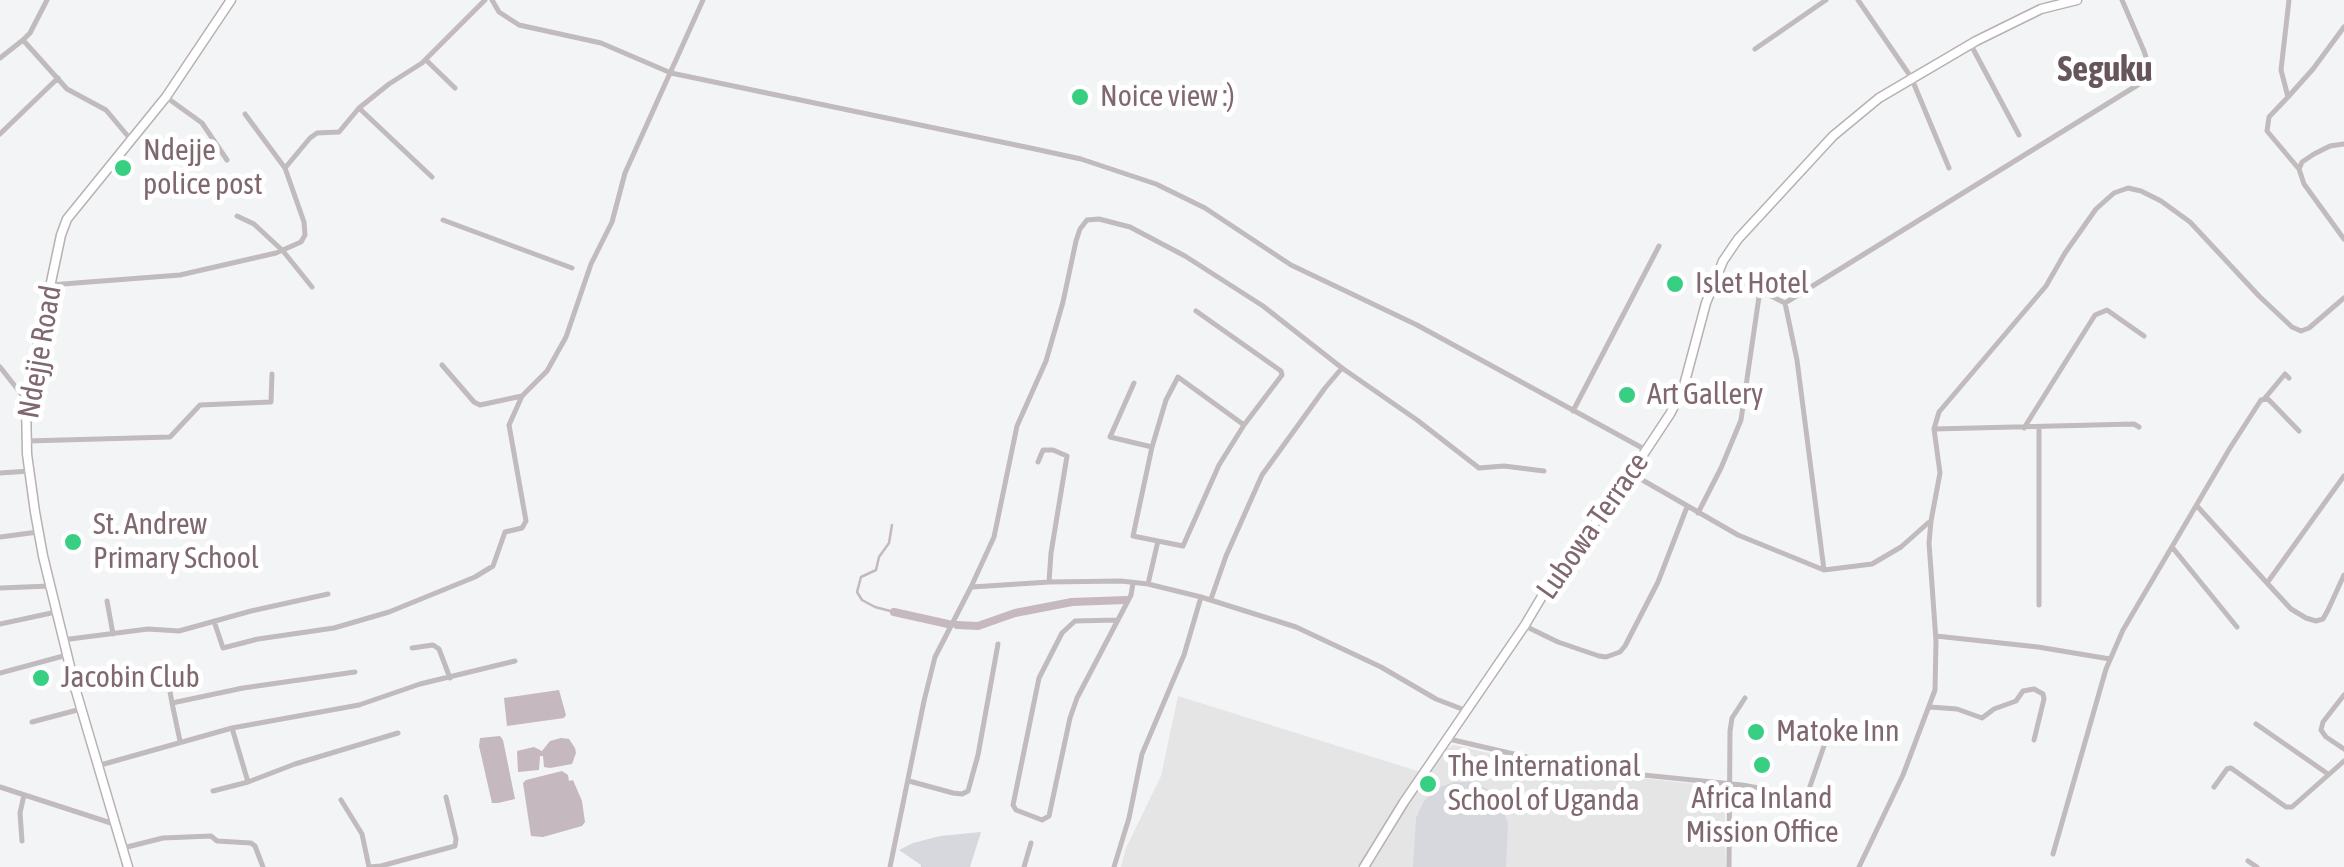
<!DOCTYPE html>
<style>
body{margin:0}
canvas{display:block;background:#f2f4f5}
</style>
<canvas width="2344" height="867"></canvas>
<script>
const ctx = document.querySelector('canvas').getContext('2d');
ctx.lineJoin = 'round';
function fill(path, color) { ctx.fillStyle = color; ctx.fill(path, 'evenodd'); }
const shape = rows => new Path2D(rows.map(r => 'M' + r).join(''));
function trace(path, color, width, dash) { ctx.strokeStyle = color; ctx.lineWidth = width; ctx.lineCap = dash ? 'butt' : 'round'; ctx.setLineDash(dash || []); ctx.stroke(path); }
function drawText(font, color, halo, rows, align = 'center') {
  ctx.font = font + ' "Asap Condensed",sans-serif'; ctx.lineWidth = 10; ctx.setLineDash([]); ctx.textBaseline = 'middle'; ctx.strokeStyle = halo; ctx.fillStyle = color; for (const [text, x, y, turn = 0] of rows) {
    ctx.save(); ctx.translate(x, y); ctx.rotate((+turn || 0) * Math.PI / 180); ctx.textAlign = isNaN(turn) ? turn : align; if (halo) ctx.strokeText(text, 0, 0); ctx.fillText(text, 0, 0); ctx.restore();
  }
}
fill(shape([
 [1178,696,1424,773,1439,753,1454,745,1557,769,1724,787,1726,867,1121,867,1126,848,1161,776]
]), '#e6e5e6');
fill(shape([
 [1454,782,1472,782,1489,790,1501,803,1508,824,1506,867,1413,867,1416,818,1424,801,1437,788],
 [981,832,970,867,921,867,921,865,899,850,913,843,940,836]
]), '#d7d8de');
fill(shape([
 [559,690,566,715,564,718,507,726,504,698],
 [500,736,503,740,515,799,498,803,492,803,479,746,480,738],
 [561,738,569,739,575,748,576,753,572,764,550,768,544,767,543,756,540,756,539,770,518,772,517,751,534,747,542,751,550,741],
 [562,771,568,775,569,781,573,780,582,801,585,822,582,826,543,837,531,836,523,783,526,780]
]), '#c5b8be');
trace(shape([
 [892,525,889,543,879,557,876,570,861,577,857,592,862,600,875,607,894,612]
]), '#c5b8be', 2.5);
trace(shape([
 [894,612,948,624],
 [957,625,978,626,1015,613,1072,602,1126,600]
]), '#c5b8be', 8);
const secondary = shape([
 [128,867,76,691,43,556,35,512,27,454,26,400,61,235,67,219,166,97,231,0],
 [1364,867,1404,802,1525,625,1544,593,1631,473,1670,414,1683,389,1706,303,1723,261,1738,239,1833,136,1879,98,1976,41,2041,9,2077,0]
]);
trace(secondary, '#b8b0b2', 11);
trace(shape([
 [47,0,30,33,23,40,67,89,106,110,132,141],
 [492,0,499,12,519,25,601,43,671,73,1035,149,1081,159,1156,184,1205,208,1291,265,1417,325,1646,450],
 [1858,0,1911,77,1949,168],
 [2289,0,2281,70,2288,97,2269,117,2267,131,2299,169],
 [1971,45,2019,135],
 [1755,49,1826,0],
 [0,58,23,40],
 [426,60,455,88],
 [166,97,202,123,227,160],
 [2288,97,2313,69,2344,27],
 [359,108,432,177],
 [0,134,58,78],
 [2344,144,2330,146,2314,154,2302,162,2299,169,2304,184,2344,239],
 [285,168,310,138,317,133,339,132,359,108,389,84,422,63,485,0],
 [237,216,254,224,283,251,312,287],
 [443,220,572,268],
 [1714,282,1751,286,1785,303],
 [50,285,180,275,276,253,301,242,305,235,304,222,285,168,245,114],
 [1196,311,1281,371,1282,375,1244,425],
 [442,365,474,402,480,405,522,396],
 [0,367,26,400],
 [1134,383,1110,437,1152,447],
 [2265,398,2285,374,2289,378],
 [1573,411,1659,246],
 [2039,427,2039,605],
 [2024,428,2095,315,2107,310,2144,336],
 [1934,429,2134,424,2139,427],
 [27,441,170,437,200,405,271,402,272,374],
 [1038,462,1043,450,1053,450,1067,456,1051,553,1049,582],
 [0,473,30,471],
 [1632,474,1738,535,1824,570,1872,564,1901,547,1928,523],
 [2197,506,2267,583,2344,476],
 [1698,513,1721,468,1741,420,1760,290],
 [0,537,38,532],
 [2172,547,2237,627],
 [1824,570,1797,360,1785,303,2149,78,2151,73,2144,51,2122,0],
 [2267,583,2291,609,2306,618,2316,621,2323,619,2328,610,2344,575],
 [1148,584,1158,541,1133,536,1152,447,1166,400,1178,377,1244,425,1219,465,1183,546,1158,541],
 [972,587,1049,582,1121,581,1148,584,1201,597,1296,627,1381,667,1436,699,1467,711],
 [0,588,50,586],
 [1211,599,1226,556,1262,475,1325,388,1342,368],
 [107,601,113,634],
 [1117,620,1075,621,1062,633,1039,678,1013,805,1016,810,1042,820,1049,816,1070,718,1077,698,1131,595,1133,583],
 [214,621,223,648,258,639,334,628,389,612,475,577,493,566,505,532,522,528,526,521,509,425,522,396,547,371,566,337,591,264,612,222,625,173,703,0],
 [0,624,56,612],
 [1525,626,1558,642,1599,656,1606,657,1620,652,1625,646,1658,582,1687,507],
 [1936,636,2038,647,2110,659],
 [62,640,148,629,179,631,251,611,328,594],
 [412,648,433,645,439,649,450,678],
 [0,673,67,655],
 [168,680,172,703],
 [2344,695,2323,722,2321,730,2326,737,2344,749],
 [1930,707,1957,709,1982,718,1994,709,2016,701,2023,691,2034,689,2043,694,2044,699,2034,740],
 [32,722,81,709],
 [2256,724,2328,774],
 [232,728,248,782,295,764,398,733],
 [1449,739,1574,768,1742,785,1803,796,1807,795,1825,743],
 [180,741,172,703,243,688,355,672],
 [97,766,232,728,359,705,420,684,515,661],
 [909,781,953,793,962,794,968,791,978,755,998,644],
 [0,787,114,824],
 [2214,787,2227,769,2231,768,2286,807,2292,807,2344,761],
 [213,791,248,782],
 [341,800,362,834,369,867],
 [22,841,20,813,24,795],
 [123,848,163,838,211,836,217,841,251,843,255,846,263,867],
 [2053,854,2106,669,2123,630,2230,448,2261,400,2268,399,2299,431],
 [2248,861,2257,867],
 [369,867,381,866,455,846,456,839,446,797],
 [890,867,924,701,935,657,971,587,994,537,1017,426,1046,361,1063,302,1076,241,1080,229,1087,220,1099,219,1130,227,1185,256,1263,306,1342,368,1417,420,1479,468,1504,466,1544,471],
 [1024,867,1031,843],
 [1114,867,1129,818,1142,754,1184,655,1201,597],
 [1729,867,1730,731,1732,718,1745,698],
 [1859,867,1903,775,1935,690,1936,641,1929,543,1931,521,1940,473,1934,429,1939,412,2046,286,2065,253,2096,209,2114,193,2128,188,2141,191,2161,201,2190,222,2259,296,2292,327,2301,331,2309,328,2344,298]
]), '#c2bbbd', 5);
trace(secondary, '#fff', 8);
for (const [x, y, r, color] of [
 [1080,97,10,"#38cf83"],
 [123,168,10,"#38cf83"],
 [1675,284,10,"#38cf83"],
 [1627,395,10,"#38cf83"],
 [73,542,10,"#38cf83"],
 [41,678,10,"#38cf83"],
 [1756,732,10,"#38cf83"],
 [1762,765,10,"#38cf83"],
 [1428,784,10,"#38cf83"]
]) { const dot = new Path2D(); dot.arc(x, y, r, 0, 2 * Math.PI); ctx.fillStyle = color; ctx.fill(dot); trace(dot, '#fff', 4); }
drawText('30px', '#80686f', '#fff', [
 ["Noice view :)",1100,97],
 ["Ndejje",143,151],
 ["police post",143,185],
 ["Islet Hotel",1695,284],
 ["Art Gallery",1647,395],
 ["St. Andrew",93,525],
 ["Primary School",93,559],
 ["Jacobin Club",61,678],
 ["Matoke Inn",1776,732],
 ["The International",1448,767],
 ["School of Uganda",1448,801],
 ["Africa Inland",1762,799,"center"],
 ["Mission Office",1762,833,"center"]
], 'left');
drawText('30px', '#80686f', '#fff', [
 ["Ndejje Road",40,352,-80],
 ["Lubowa Terrace",1593,526,-55]
]);
drawText('bold 35px', '#66555a', '#fff', [
 ["Seguku",2105,70]
]);
</script>
